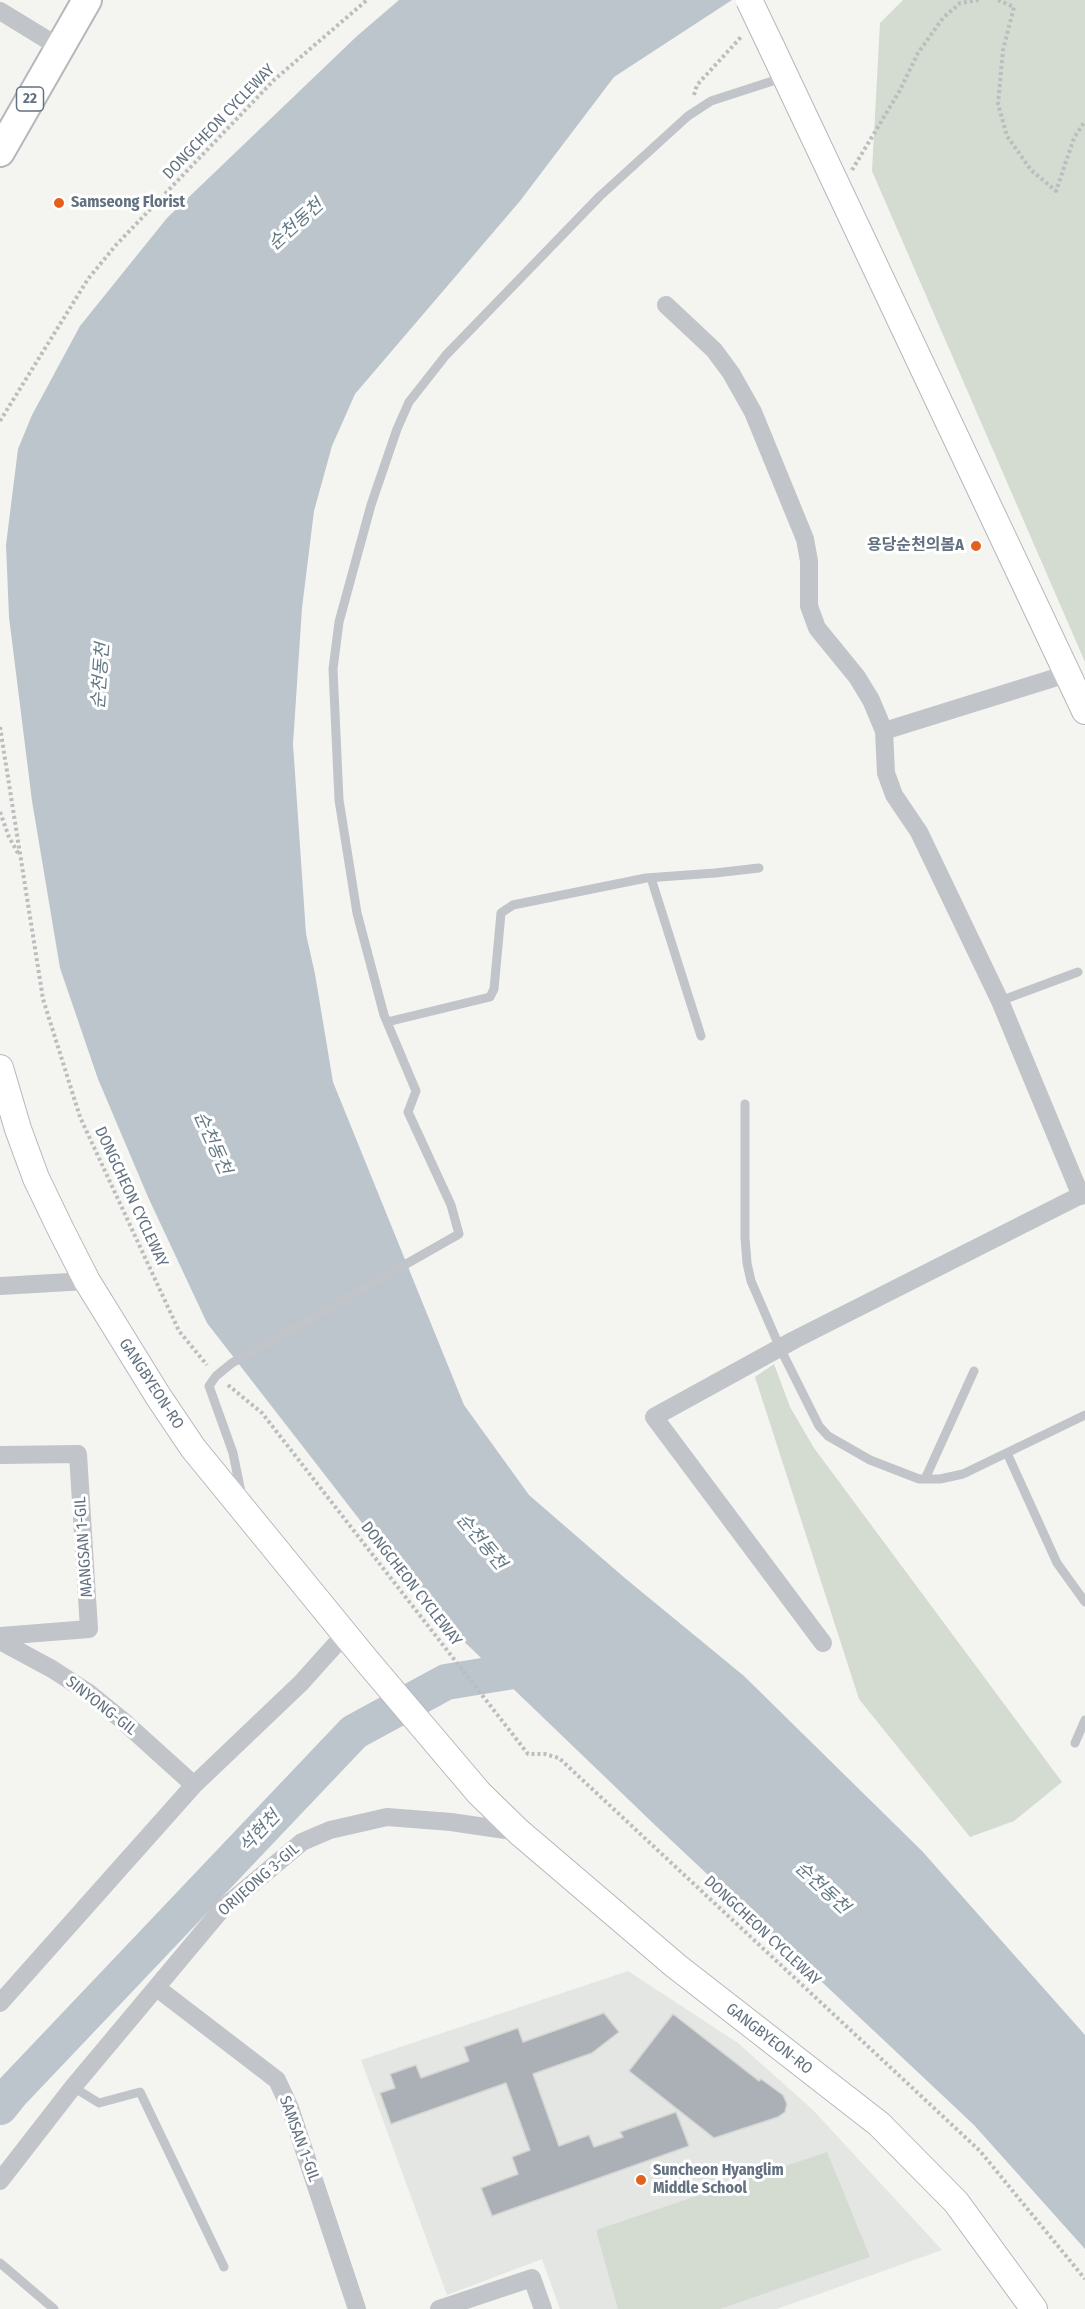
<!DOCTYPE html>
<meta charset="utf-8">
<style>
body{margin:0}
canvas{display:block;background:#f4f4f0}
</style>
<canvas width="1085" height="2309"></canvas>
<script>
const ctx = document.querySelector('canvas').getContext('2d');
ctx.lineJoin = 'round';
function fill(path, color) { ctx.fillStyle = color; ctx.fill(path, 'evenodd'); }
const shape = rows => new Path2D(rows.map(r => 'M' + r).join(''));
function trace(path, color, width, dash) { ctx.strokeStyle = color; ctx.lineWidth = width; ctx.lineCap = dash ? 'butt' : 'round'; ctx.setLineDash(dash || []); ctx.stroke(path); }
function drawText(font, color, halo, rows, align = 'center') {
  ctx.font = font + ' "Fira Sans Condensed","Noto Sans KR",sans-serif'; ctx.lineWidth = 6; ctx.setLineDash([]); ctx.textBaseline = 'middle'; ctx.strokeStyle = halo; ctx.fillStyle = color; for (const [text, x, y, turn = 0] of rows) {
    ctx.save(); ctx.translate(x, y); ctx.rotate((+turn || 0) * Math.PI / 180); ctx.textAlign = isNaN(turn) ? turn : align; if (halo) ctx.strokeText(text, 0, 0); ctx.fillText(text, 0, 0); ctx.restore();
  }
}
fill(shape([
 [628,1971,738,2043,813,2110,942,2250,777,2309,560,2309,542,2259,447,2295,361,2060]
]), '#e4e6e3');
fill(shape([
 [903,0,1085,0,1085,662,872,171,880,23],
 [774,1364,790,1407,814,1448,1062,1782,1014,1821,970,1837,859,1699,755,1377],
 [827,2152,870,2257,720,2309,618,2309,596,2230]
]), '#d4dbd1');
fill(shape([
 [399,0,732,0,614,77,520,201,355,394,332,446,314,511,302,608,293,744,306,934,315,974,333,1082,464,1405,529,1495,626,1579,744,1676,922,1851,1085,2035,1085,2249,974,2125,656,1826,425,1604,207,1323,148,1197,98,1079,60,968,32,801,9,617,6,545,18,449,32,415,80,326,167,218,357,36]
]), '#bcc5cc');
trace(shape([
 [0,2107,12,2092,354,1732,446,1682,544,1666]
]), '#bcc5cc', 36);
const building = shape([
 [604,2013,619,2032,592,2053,533,2074,559,2146,589,2135,594,2147,623,2137,620,2132,676,2112,689,2146,492,2216,481,2188,518,2174,512,2157,530,2150,506,2083,391,2124,380,2093,395,2088,390,2074,416,2065,421,2078,469,2061,464,2047,518,2028,523,2042,604,2013],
 [673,2014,759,2081,761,2079,783,2095,787,2104,785,2112,778,2117,714,2138,629,2071,673,2014]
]);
fill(building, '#aab0b6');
trace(building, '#d5d5d3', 1.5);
const secondary = shape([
 [771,46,1085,711],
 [0,1068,18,1129,36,1178,61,1230,87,1281,158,1396,193,1448,367,1661,479,1793,519,1832,676,1966,879,2124,956,2202,1034,2309]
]);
const primary = shape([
 [0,152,87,0]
]);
trace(secondary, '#b4b8bc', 28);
trace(primary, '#b4b8bc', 32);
trace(shape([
 [998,0,1014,7,1003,50,998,104,1007,136,1031,170,1056,191,1074,138,1085,121],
 [694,95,697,85,742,36],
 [852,170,899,92,918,53,943,18,960,3,979,0],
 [0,421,88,279,116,245,274,80,367,0],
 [0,727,43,999,80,1117,179,1331,207,1365],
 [0,812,9,837,19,855],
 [228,1385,262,1413,528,1754,545,1754,559,1758,980,2151,1085,2279]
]), '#bbbdbf', 4, [3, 3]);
trace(shape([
 [651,878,701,1036],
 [1000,1001,1078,972],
 [387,1022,490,997,494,989,501,913,513,905,646,878,715,873,759,868],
 [745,1104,745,1238,747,1263,751,1281,780,1348,819,1426,828,1436,870,1460,919,1479,940,1479,963,1474,1085,1415],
 [1007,1453,1057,1563,1085,1602],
 [925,1479,974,1371],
 [242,1497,233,1453,209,1386,216,1376,232,1363,459,1234,451,1205,408,1112,416,1091,384,1015,357,913,339,800,333,669,339,622,371,505,397,429,409,402,446,355,600,196,688,116,711,101,785,77],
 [1075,1743,1085,1720],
 [73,2087,99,2103,140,2092,224,2267],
 [0,2263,54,2309]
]), '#c1c4c8', 9);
trace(shape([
 [0,11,59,47],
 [666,305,714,350,731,373,753,412,805,539,809,561,809,606,817,628,857,677,871,700,884,731,886,773,894,795,919,832,1000,1001,1081,1196],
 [884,731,1067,674],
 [0,1286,87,1281],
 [0,1455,78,1454,89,1629,0,1636],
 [0,1641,52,1669,89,1693,122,1720,194,1785],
 [823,1643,654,1417,794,1340,1085,1193],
 [157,1988,277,2080,290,2108,357,2309],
 [0,2003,194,1785,301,1683,345,1634],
 [0,2181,73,2087,222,1909,302,1842,330,1830,387,1817,451,1822,519,1832],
 [439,2309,532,2278,543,2309]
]), '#c1c4c8', 18);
trace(secondary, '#fff', 26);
trace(primary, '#fff', 28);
const secondaryBridge = shape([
 [749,0,771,46]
]);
trace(secondaryBridge, '#b4b8bc', 28, []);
trace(secondaryBridge, '#fff', 26);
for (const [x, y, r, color] of [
 [59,203,6,"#e46020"],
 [976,546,6,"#e46020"],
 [641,2180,6,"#e46020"]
]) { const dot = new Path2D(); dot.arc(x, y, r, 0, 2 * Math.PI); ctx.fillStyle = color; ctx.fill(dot); trace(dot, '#fff', 2); }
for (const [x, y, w] of [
 [30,99,27]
]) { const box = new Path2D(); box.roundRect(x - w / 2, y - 12, w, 24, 4.5); ctx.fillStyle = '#fff'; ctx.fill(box); trace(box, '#637181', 1.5); }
drawText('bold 15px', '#637181', null, [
 ["22",30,99]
]);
drawText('16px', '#637181', '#fff', [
 ["DONGCHEON CYCLEWAY",219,122,-46],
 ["DONGCHEON CYCLEWAY",131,1197,65],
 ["GANGBYEON-RO",151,1384,57],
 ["MANGSAN 1-GIL",84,1547,-94],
 ["DONGCHEON CYCLEWAY",411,1584,52],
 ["SINYONG-GIL",101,1706,38],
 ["ORIJEONG 3-GIL",259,1880,-41],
 ["DONGCHEON CYCLEWAY",762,1931,43],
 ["GANGBYEON-RO",769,2039,38],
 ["SAMSAN 1-GIL",299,2139,70]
]);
drawText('bold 16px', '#637181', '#fff', [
 ["Samseong Florist",71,203],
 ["용당순천의봄A",964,546,"right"],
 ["Suncheon Hyanglim",653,2171],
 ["Middle School",653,2189]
], 'left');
drawText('italic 18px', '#637985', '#fff', [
 ["순천동천",296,225,-42],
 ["순천동천",101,676,-86],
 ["순천동천",212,1143,66],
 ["순천동천",481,1542,50],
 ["석현천",260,1832,-47],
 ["순천동천",822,1888,43]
]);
</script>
